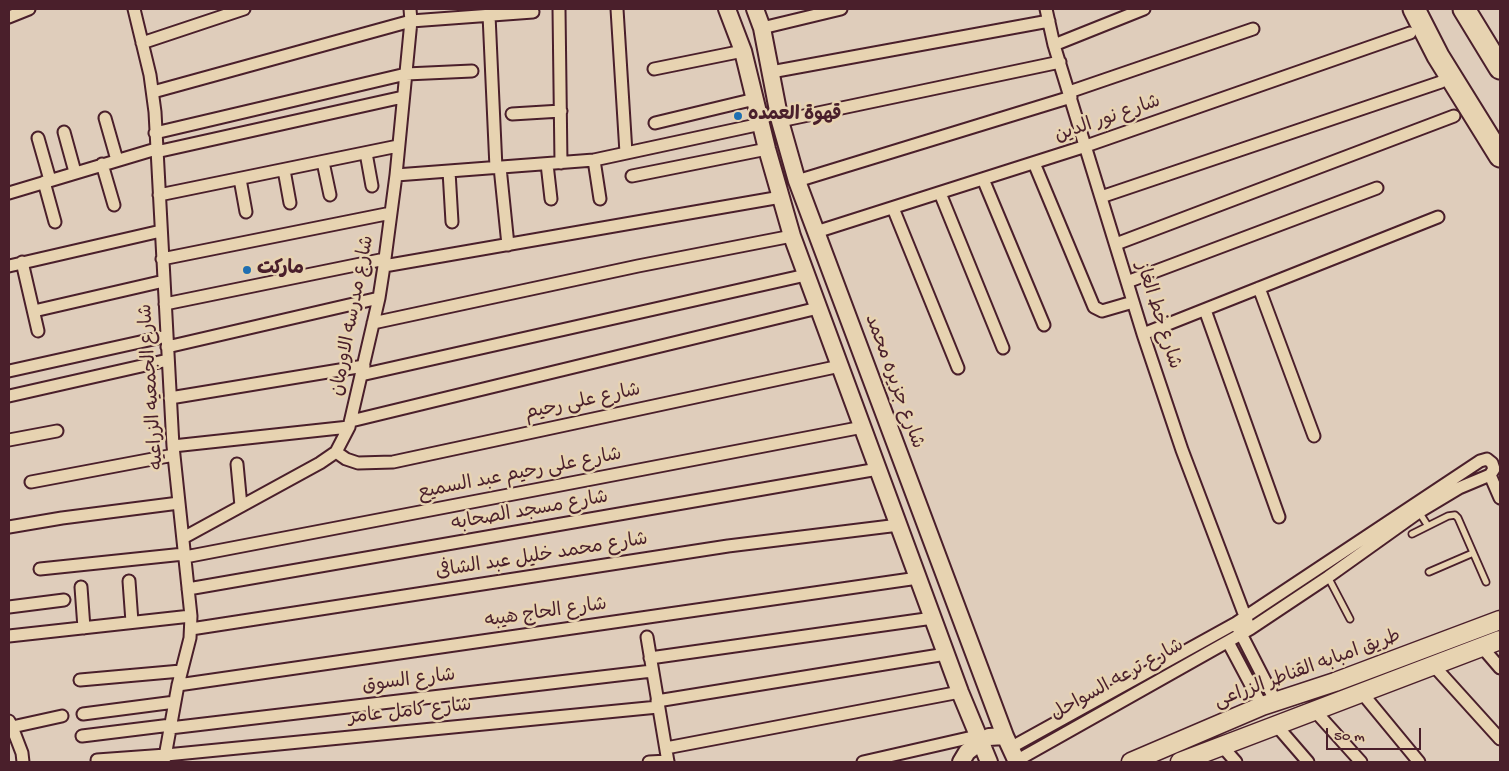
<!DOCTYPE html>
<meta charset="utf-8">
<style>
body{margin:0}
#map{position:relative;width:1509px;height:771px;overflow:hidden;background:#dfcdbb;font-family:"Gochi Hand",sans-serif}
canvas{display:block}
.frame{position:absolute;inset:0;border:10px solid #4a1f2b;pointer-events:none}
.scale{position:absolute;left:1326px;top:728px;width:95px;height:22px;box-sizing:border-box;border:2px solid #4a1f2b;border-top:0;padding-left:6px;font-size:15px;line-height:18px;white-space:nowrap;color:#4a1f2b;-webkit-text-stroke:4px #e7d3b1;paint-order:stroke}
</style>
<div id="map">
<canvas width="1509" height="771"></canvas>
<div class="frame"></div>
<div class="scale">50 m</div>
</div>
<script>
const ctx = document.querySelector('canvas').getContext('2d');
ctx.lineJoin = 'round';
const shape = rows => new Path2D(rows.map(r => 'M' + r).join(''));
function trace(path, color, width, dash) { ctx.strokeStyle = color; ctx.lineWidth = width; ctx.lineCap = dash ? 'butt' : 'round'; ctx.setLineDash(dash || []); ctx.stroke(path); }
function drawText(font, color, halo, rows, align = 'center') {
  ctx.font = font + ' "Gochi Hand","Playpen Sans Arabic",sans-serif'; ctx.lineWidth = 5; ctx.setLineDash([]); ctx.textBaseline = 'middle'; ctx.strokeStyle = halo; ctx.fillStyle = color; for (const [text, x, y, turn = 0] of rows) {
    ctx.save(); ctx.translate(x, y); ctx.rotate((+turn || 0) * Math.PI / 180); ctx.textAlign = isNaN(turn) ? turn : align; if (halo) ctx.strokeText(text, 0, 0); ctx.fillText(text, 0, 0); ctx.restore();
  }
}
const lane = shape([
 [1419,512,1428,526],
 [1412,534,1448,516,1455,515,1458,518,1486,582],
 [1429,572,1473,553],
 [1328,577,1350,619]
]);
const street = shape([
 [134,9,150,75,155,112,173,446,191,616,190,638,178,685,164,762],
 [559,9,561,163],
 [617,9,626,153],
 [1046,9,1054,45,1143,334,1182,450,1248,624],
 [489,15,496,168],
 [9,17,29,9],
 [762,28,841,9],
 [142,43,244,9],
 [1054,45,1144,9],
 [654,69,743,51],
 [771,72,1049,21],
 [153,92,411,21,533,12],
 [1069,92,1253,29],
 [512,114,561,111],
 [105,118,117,160],
 [780,121,1060,62],
 [655,123,755,99],
 [64,132,75,172],
 [155,133,406,74,472,71],
 [38,138,50,180],
 [156,152,403,97],
 [366,153,372,186],
 [594,160,600,199],
 [323,162,330,195],
 [1034,163,1094,307,1102,311,1133,302],
 [102,164,114,205],
 [547,164,551,199],
 [500,167,508,245],
 [284,170,290,203],
 [449,171,452,222],
 [396,175,594,160,761,124],
 [632,176,767,149],
 [240,179,246,212],
 [983,179,1044,325],
 [797,181,1071,97],
 [44,182,55,222],
 [9,193,156,149],
 [940,193,1003,348],
 [159,195,398,146],
 [1101,197,1441,82],
 [893,208,958,368],
 [816,232,1086,146,1410,33],
 [1116,244,1454,116],
 [162,259,391,213],
 [22,262,38,331],
 [9,266,161,231],
 [384,266,781,197],
 [1127,282,1377,188],
 [1259,288,1314,436],
 [165,304,385,259],
 [1205,310,1279,517],
 [34,311,164,281],
 [373,323,638,266,792,236],
 [1143,334,1438,217],
 [167,347,379,298],
 [9,371,167,336],
 [361,375,806,275],
 [9,396,168,360],
 [170,398,364,366],
 [351,421,818,308],
 [9,440,57,431],
 [173,446,349,427],
 [336,452,346,459,358,463,393,462,840,366],
 [237,464,241,506],
 [1490,475,1500,498],
 [31,482,174,455],
 [9,527,62,518,179,503],
 [183,538,320,463,336,452,349,427,379,298,384,266,396,175,411,21,410,9],
 [185,557,863,427],
 [40,569,184,554],
 [129,581,132,622],
 [81,587,84,628],
 [188,589,878,469],
 [9,607,64,600],
 [1238,628,1276,702],
 [191,629,728,546,899,525],
 [9,636,191,616],
 [647,637,668,762],
 [1228,642,1262,706],
 [1482,647,1500,668],
 [650,658,933,618],
 [1434,666,1500,739],
 [80,680,181,671],
 [178,685,918,578],
 [1362,693,1419,762],
 [657,701,946,654],
 [1315,711,1361,762],
 [83,714,175,702],
 [9,721,12,727,22,753,23,762],
 [1276,725,1308,762],
 [12,727,62,716],
 [170,728,652,671],
 [82,736,171,725],
 [1222,746,1236,762],
 [666,748,960,692],
 [1010,748,1236,623,1480,461,1487,459,1492,463,1494,469,1490,475,1459,488,1419,512,1328,577,1250,629,1016,761],
 [97,760,166,755,658,707],
 [649,762,668,761],
 [863,762,977,736]
]);
const secondary = shape([
 [727,9,743,51,767,149,792,236,960,692,989,762],
 [755,9,762,28,780,121,797,181,1005,736,1017,762],
 [961,762,967,752,980,742,989,737,1005,736]
]);
const primary = shape([
 [1131,762,1262,706,1335,682,1500,620],
 [1180,762,1500,640]
]);
const highway = shape([
 [1414,9,1438,56,1500,156],
 [1464,9,1500,68]
]);
trace(lane, '#4a1f2b', 9);
trace(street, '#4a1f2b', 15);
trace(secondary, '#4a1f2b', 20);
trace(primary, '#4a1f2b', 21);
trace(highway, '#4a1f2b', 25);
trace(lane, '#e7d3b1', 5.5);
trace(street, '#e7d3b1', 11);
trace(secondary, '#e7d3b1', 16);
trace(primary, '#e7d3b1', 18);
trace(highway, '#e7d3b1', 21);
for (const [x, y, r, color] of [
 [738,116,5,"#1f6fb2"],
 [247,270,5,"#1f6fb2"]
]) { const dot = new Path2D(); dot.arc(x, y, r, 0, 2 * Math.PI); ctx.fillStyle = color; ctx.fill(dot); trace(dot, '#e7d3b1', 2); }
drawText('bold 19px', '#4a1f2b', '#e7d3b1', [
 ["قهوة العمده",748,116],
 ["ماركت",257,270]
], 'left');
drawText('19px', '#4a1f2b', '#e7d3b1', [
 ["شارع نور الدين",1108,120,-19],
 ["شارع مدرسه الاورمان",354,316,-79],
 ["شارع خط الغاز",1157,316,72],
 ["شارع جزيره محمد",893,382,70],
 ["شارع الجمعيه الزراعيه",153,387,-94],
 ["شارع على رحيم",583,403,-12],
 ["شارع على رحيم عبد السميع",520,475,-11],
 ["شارع مسجد الصحابه",530,512,-10],
 ["شارع محمد خليل عبد الشافى",542,557,-9],
 ["شارع الحاج هيبه",546,614,-8],
 ["طريق امبابه القناطر الزراعى",1308,670,-20],
 ["شارع ترعه السواحل",1118,681,-29],
 ["شارع السوق",409,682,-7],
 ["شارع كامل عامر",410,713,-6]
]);
</script>
